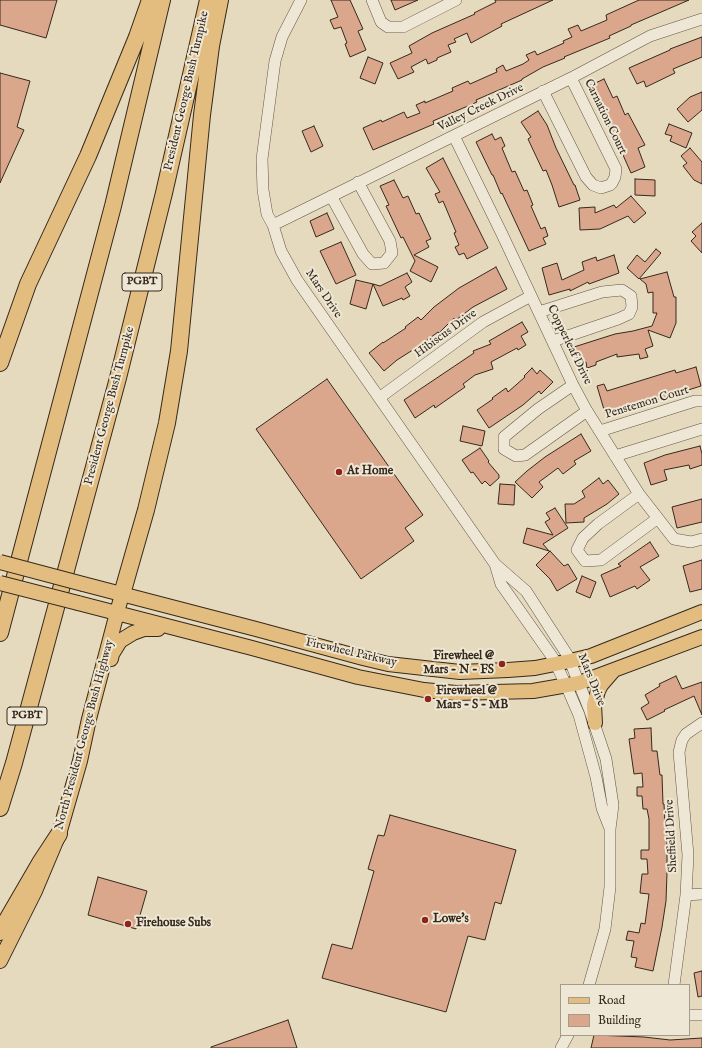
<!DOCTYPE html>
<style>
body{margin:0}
#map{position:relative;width:702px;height:1048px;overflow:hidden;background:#e5dabe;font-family:"IM FELL English",serif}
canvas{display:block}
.legend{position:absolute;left:560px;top:984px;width:130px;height:52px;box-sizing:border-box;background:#eee7d5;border:1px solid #a49b8b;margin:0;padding:5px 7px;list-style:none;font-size:12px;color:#36291c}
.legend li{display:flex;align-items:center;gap:8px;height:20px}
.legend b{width:20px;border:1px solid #a49b8b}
</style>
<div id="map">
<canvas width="702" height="1048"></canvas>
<ul class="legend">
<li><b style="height:5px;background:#e2bd7f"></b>Road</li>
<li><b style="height:11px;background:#daa78c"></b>Building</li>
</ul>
</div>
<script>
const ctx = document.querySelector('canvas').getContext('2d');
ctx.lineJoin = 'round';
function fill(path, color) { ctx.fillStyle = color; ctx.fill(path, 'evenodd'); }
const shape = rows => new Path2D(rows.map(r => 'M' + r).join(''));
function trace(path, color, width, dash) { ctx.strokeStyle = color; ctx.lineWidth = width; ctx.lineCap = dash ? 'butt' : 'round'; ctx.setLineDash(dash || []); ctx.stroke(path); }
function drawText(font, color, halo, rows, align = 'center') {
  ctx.font = font + ' "IM FELL English",serif'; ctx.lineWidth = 4; ctx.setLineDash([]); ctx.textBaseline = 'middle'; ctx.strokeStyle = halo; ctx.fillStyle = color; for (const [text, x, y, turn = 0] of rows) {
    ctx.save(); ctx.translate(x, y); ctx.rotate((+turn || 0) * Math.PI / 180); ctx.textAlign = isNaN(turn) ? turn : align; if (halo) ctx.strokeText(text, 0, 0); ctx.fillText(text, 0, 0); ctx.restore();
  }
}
const building = shape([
 [0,0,57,0,46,38,0,25,0,0],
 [331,0,350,0,363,29,358,31,366,50,350,57,345,44,347,43,341,27,334,29,330,20,338,17,331,0],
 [391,0,418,0,395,10,391,0],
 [495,0,553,0,501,24,502,26,471,43,467,33,454,39,456,42,448,45,451,52,437,58,437,60,428,64,426,59,411,67,414,72,398,79,390,63,412,53,409,46,432,33,475,14,474,13,496,2,495,0],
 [639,0,689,0,631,25,631,26,609,36,610,38,564,57,565,58,543,67,522,79,522,80,476,100,477,102,433,121,434,124,373,150,363,128,381,120,382,122,404,112,407,118,420,113,416,105,425,101,425,103,453,91,452,88,468,81,470,84,497,72,496,69,503,65,506,71,523,64,529,60,526,55,535,51,537,55,564,43,563,41,572,37,568,29,578,25,581,31,607,20,606,15,639,0],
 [702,37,702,57,673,69,675,73,646,87,644,81,637,84,629,68,670,50,670,49,702,37],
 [368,57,383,63,375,84,360,78,368,57],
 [0,73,30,81,17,127,24,130,0,183,0,73],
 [604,79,613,98,617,96,625,115,628,113,645,145,638,148,645,167,631,173,615,137,604,119,589,86,604,79],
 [702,92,702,110,688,122,677,109,690,97,702,92],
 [538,111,547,125,556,148,574,185,575,185,580,200,559,207,552,185,546,170,543,171,528,139,531,137,521,122,538,111],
 [669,124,692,133,686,148,670,141,672,136,665,134,669,124],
 [314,126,323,146,311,152,302,131,314,126],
 [492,134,495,140,501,137,505,146,502,148,512,172,515,171,524,191,527,190,533,205,531,206,541,229,545,227,548,236,543,238,546,244,529,251,502,193,501,194,493,175,492,175,476,142,492,134],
 [690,148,702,162,702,184,694,180,683,166,687,163,681,156,690,148],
 [443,158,488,248,467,259,464,253,459,255,455,247,459,245,454,233,456,232,443,201,439,203,435,194,440,192,426,168,443,158],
 [635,179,655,180,655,196,635,195,635,179],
 [394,180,403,198,408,196,416,214,419,213,431,239,426,241,429,247,414,255,438,267,431,282,410,271,415,261,403,237,401,238,386,206,389,205,380,186,394,180],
 [631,196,646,213,634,223,628,216,600,229,580,230,579,208,595,207,595,213,614,205,616,208,631,196],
 [327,213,334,229,316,237,310,221,327,213],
 [702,223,702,253,691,241,696,236,692,232,702,223],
 [341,242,356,275,336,284,320,251,341,242],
 [656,249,661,253,639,279,627,268,637,255,645,262,656,249],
 [614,255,619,273,589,284,588,282,570,291,570,289,549,295,542,268,557,263,562,280,584,270,582,262,596,257,597,261,614,255],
 [496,267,507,289,473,307,456,320,454,318,439,333,438,332,419,346,397,360,384,371,369,353,383,342,383,343,406,328,405,327,418,317,421,320,434,307,459,288,496,267],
 [667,272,674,297,676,297,676,323,670,338,648,330,653,346,645,349,648,357,640,359,639,354,617,357,617,354,596,362,596,365,587,368,586,362,579,364,574,347,615,334,633,331,652,326,657,313,653,313,653,292,648,293,646,284,640,279,667,272],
 [407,273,412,282,405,287,410,296,403,300,402,298,383,306,373,284,380,286,407,273],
 [356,280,373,284,366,309,350,304,356,280],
 [522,322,528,332,521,336,526,345,518,350,517,348,491,362,493,369,475,375,463,384,465,387,435,408,434,405,415,418,404,400,474,353,473,351,491,344,489,341,522,322],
 [696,367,701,386,627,409,627,407,605,413,597,386,604,384,607,391,675,370,676,373,696,367],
 [532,368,537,374,540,370,553,382,541,394,539,391,523,405,489,428,477,410,493,399,492,398,506,388,508,392,525,377,524,376,532,368],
 [327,379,423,515,405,528,414,541,361,579,256,429,327,379],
 [463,426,485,431,482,446,460,441,463,426],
 [581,434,591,451,574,461,576,464,563,474,558,468,539,482,543,487,532,498,515,482,527,471,545,457,581,434],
 [700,446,702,454,702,465,690,469,689,465,664,470,667,480,651,485,644,463,665,455,700,446],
 [480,448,489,461,488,462,499,475,499,478,490,486,485,481,482,484,473,472,471,473,462,460,480,448],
 [599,478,603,484,608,480,619,494,607,504,584,518,584,522,566,523,565,504,574,504,585,497,582,491,599,478],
 [500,484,515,485,514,505,498,504,500,484],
 [702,499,702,522,677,528,672,507,702,499],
 [555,508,568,528,543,544,549,551,523,543,527,528,553,535,545,522,550,519,546,513,555,508],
 [650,542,659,556,640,567,650,580,637,589,635,586,610,597,601,575,621,566,618,564,650,542],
 [550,551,564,566,568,564,577,579,557,591,550,579,536,565,550,551],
 [702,560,702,589,690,592,683,566,702,560],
 [582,576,596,582,590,598,576,592,582,576],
 [676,676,682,689,702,682,702,715,694,696,664,710,665,711,647,720,641,708,649,703,645,695,660,686,659,684,676,676],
 [651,728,652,751,657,751,660,775,662,775,663,804,664,804,665,825,667,825,667,873,666,901,662,927,653,971,635,967,637,958,631,957,634,941,626,940,628,931,639,933,641,923,645,924,649,894,640,893,642,874,648,874,647,859,641,859,641,850,649,850,649,819,647,809,643,809,642,796,637,796,637,787,643,787,642,773,634,774,629,739,635,738,634,729,651,728],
 [390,815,516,850,501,904,495,902,485,940,468,936,446,1012,322,978,332,944,352,949,374,871,368,869,378,835,384,836,390,815],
 [98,877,147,891,136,929,88,915,98,877],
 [702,971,702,996,698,997,694,973,702,971],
 [288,1020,297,1048,211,1048,211,1047,288,1020],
 [594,1035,644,1037,670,1040,702,1038,702,1048,591,1048,594,1035]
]);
fill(building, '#daa78c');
trace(building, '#36291c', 1);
const minor = shape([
 [301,0,282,37,275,61,262,159,263,190,267,214,273,225,281,251,297,280,495,564,526,591,568,656,590,711,606,759,613,805,610,829,610,887,605,929,589,985],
 [372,0,381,22,388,27,403,27,456,0],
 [543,91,586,177,593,185,601,188,610,185,612,183,615,177,616,169,571,78],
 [454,136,502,234,573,385,587,411,639,494,674,539,691,542,702,539],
 [331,196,363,254,372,264,384,263,392,253,390,241,358,182],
 [273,225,571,78,650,36,702,19],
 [539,312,602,292,622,290,631,296,632,307,629,314,618,319,553,341],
 [573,385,538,409,504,437,504,449,516,456,525,455,587,411],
 [379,398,483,322,531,296],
 [600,431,695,401,702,401],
 [615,456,702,429],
 [639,494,598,524,583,538,577,550,585,561,601,560,658,518],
 [495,564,501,584,553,658,566,685,579,715,596,777,602,808,609,826],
 [686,895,702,894],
 [674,985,686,895,688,855,679,752,682,740,686,734,702,723],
 [689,1015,702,1015],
 [561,1048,568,1035]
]);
const major = shape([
 [83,584,256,629,363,658,388,664,460,672,508,670,535,668,570,661,591,656,702,612],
 [78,603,252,648,358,677,424,690,456,693,533,691,579,683,702,637],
 [111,659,112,654,120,641,133,633,144,629,158,629],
 [595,723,594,705,598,691,601,685,614,670],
 [0,961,35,891,59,834,80,761,89,719,122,594]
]);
const highway = shape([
 [0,363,28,284,88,156,137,37,150,0],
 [122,594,146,510,167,423,179,351,202,115,211,46,220,0],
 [0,633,113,206,162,0],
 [0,808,14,763,118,378,164,193,208,0],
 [0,932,40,863,59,834]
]);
trace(minor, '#625544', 12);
trace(major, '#36291c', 16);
trace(highway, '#36291c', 18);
trace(minor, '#eee7d5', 11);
trace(major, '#e2bd7f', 14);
trace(highway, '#e2bd7f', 16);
const majorBridge = shape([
 [0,562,83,584],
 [0,583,78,603]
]);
trace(majorBridge, '#36291c', 16, []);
trace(majorBridge, '#e2bd7f', 14);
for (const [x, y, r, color] of [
 [339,472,4,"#8f2418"],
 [502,664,4,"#8f2418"],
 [428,699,4,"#8f2418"],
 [425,920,4,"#8f2418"],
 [128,924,4,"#8f2418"]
]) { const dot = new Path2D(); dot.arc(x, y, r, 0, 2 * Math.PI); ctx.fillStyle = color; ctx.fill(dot); trace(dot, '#eee7d5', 1.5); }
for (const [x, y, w] of [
 [142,282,40],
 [27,716,40]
]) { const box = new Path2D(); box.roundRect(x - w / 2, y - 9, w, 18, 3); ctx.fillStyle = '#eee7d5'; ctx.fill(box); trace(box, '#36291c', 1); }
drawText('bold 11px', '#36291c', null, [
 ["PGBT",142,282],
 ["PGBT",27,716]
]);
drawText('12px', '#36291c', '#eee7d5', [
 ["President George Bush Turnpike",187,91,-77],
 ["Valley Creek Drive",481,108,-26],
 ["Carnation Court",605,117,64],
 ["Mars Drive",323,294,56],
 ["Hibiscus Drive",446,334,-36],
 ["Copperleaf Drive",569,345,64],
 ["Penstemon Court",647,403,-17],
 ["President George Bush Turnpike",110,406,-75],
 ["Firewheel Parkway",351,653,13],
 ["Mars Drive",591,680,68],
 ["North President George Bush Highway",85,735,-75],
 ["Sheffield Drive",672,836,-93]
]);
drawText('bold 12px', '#36291c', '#eee7d5', [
 ["At Home",347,472],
 ["Firewheel @",494,657,"right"],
 ["Mars - N - FS",494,671,"right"],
 ["Firewheel @",436,692],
 ["Mars - S - MB",436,706],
 ["Lowe's",433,920],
 ["Firehouse Subs",136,924]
], 'left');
</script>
